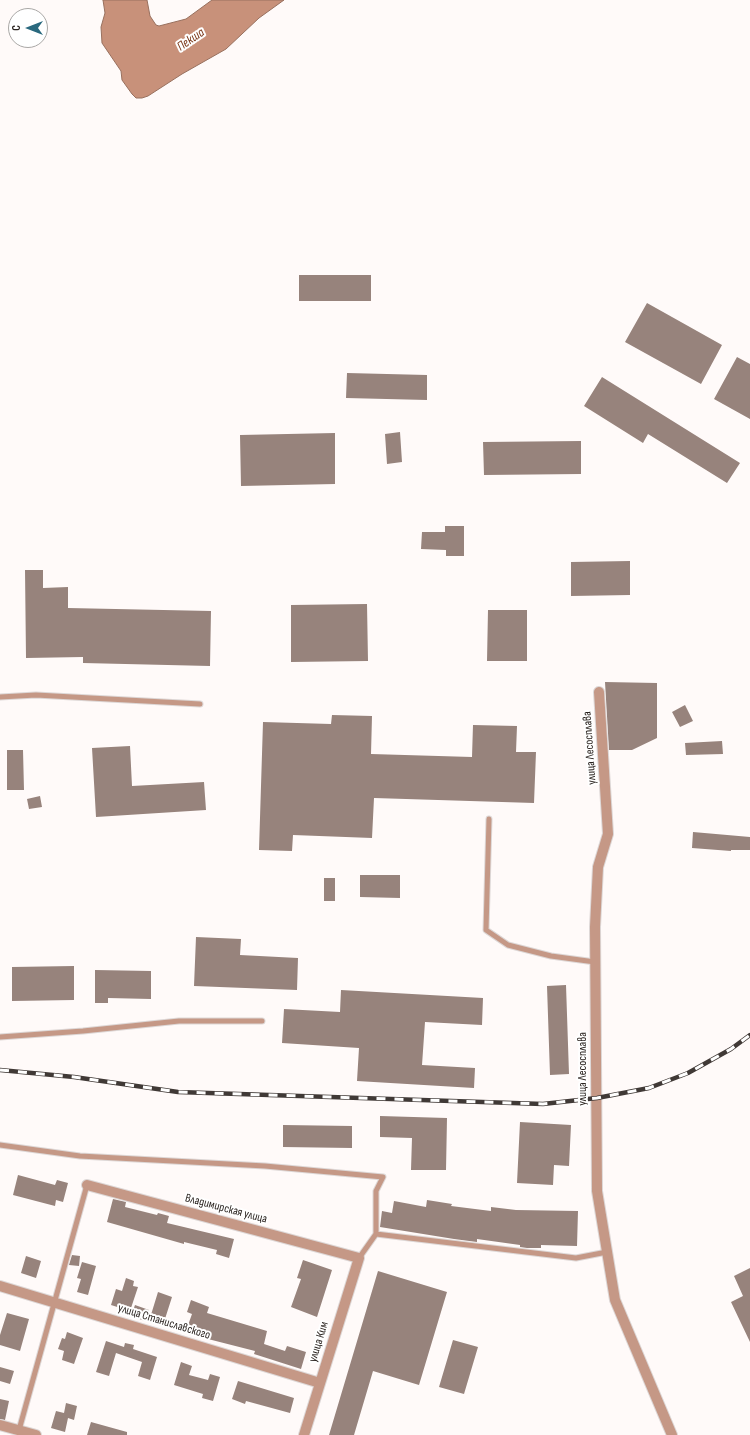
<!DOCTYPE html>
<meta charset="utf-8">
<style>
body{margin:0}
#map{position:relative;width:750px;height:1435px;overflow:hidden;background:#fffaf9;font-family:"Sofia Sans Condensed",sans-serif}
canvas{display:block}
.north{position:absolute;left:8px;top:8px;width:40px;height:40px;box-sizing:border-box;background:#fff;border:1px solid #a9a7a5;border-radius:50%;rotate:270deg;font-size:11px;font-weight:700;line-height:16px;text-align:center;color:#29221e}
.north::after{content:'';display:block;margin:auto;width:14px;height:18px;background:#2a697e;clip-path:polygon(50% 0,100% 100%,50% 72%,0 100%)}
</style>
<div id="map">
<canvas width="750" height="1435"></canvas>
<div class="north">С</div>
</div>
<script>
const ctx = document.querySelector('canvas').getContext('2d');
ctx.lineJoin = 'round';
function fill(path, color) { ctx.fillStyle = color; ctx.fill(path, 'evenodd'); }
const shape = rows => new Path2D(rows.map(r => 'M' + r).join(''));
function trace(path, color, width, dash) { ctx.strokeStyle = color; ctx.lineWidth = width; ctx.lineCap = dash ? 'butt' : 'round'; ctx.setLineDash(dash || []); ctx.stroke(path); }
function drawText(font, color, halo, rows, align = 'center') {
  ctx.font = font + ' "Sofia Sans Condensed",sans-serif'; ctx.lineWidth = 4; ctx.setLineDash([]); ctx.textBaseline = 'middle'; ctx.strokeStyle = halo; ctx.fillStyle = color; for (const [text, x, y, turn = 0] of rows) {
    ctx.save(); ctx.translate(x, y); ctx.rotate((+turn || 0) * Math.PI / 180); ctx.textAlign = isNaN(turn) ? turn : align; if (halo) ctx.strokeText(text, 0, 0); ctx.fillText(text, 0, 0); ctx.restore();
  }
}
const water = shape([
 [103,0,147,0,150,16,156,25,159,26,186,19,212,0,284,0,259,18,226,49,182,74,148,96,142,98,136,98,132,94,122,80,121,71,102,43,101,27,105,13,103,0]
]);
fill(water, '#c8917a');
trace(water, '#98705e', 1);
fill(shape([
 [299,275,371,275,371,301,299,301],
 [647,303,722,345,701,384,625,342],
 [737,357,750,364,750,419,714,399],
 [347,373,427,375,427,400,346,398],
 [602,377,740,463,727,483,648,434,643,443,584,406],
 [400,432,402,462,387,464,385,434],
 [335,433,335,484,241,486,240,435],
 [581,441,581,474,484,475,483,442],
 [445,526,464,526,464,556,446,556,446,550,421,549,422,532,445,532],
 [630,561,630,595,571,596,571,562],
 [25,570,43,570,43,588,68,587,68,608,211,611,210,666,83,663,83,657,26,658],
 [367,604,368,661,291,662,291,605],
 [488,610,527,610,527,661,487,661],
 [605,682,657,683,657,738,632,750,609,750],
 [685,705,693,721,680,727,672,712],
 [332,715,372,716,371,754,472,757,473,725,517,726,516,752,536,752,534,803,374,798,372,838,293,835,292,851,259,850,263,722,331,724],
 [722,741,723,754,686,755,685,743],
 [130,746,132,786,204,782,206,810,96,817,92,748],
 [7,750,23,750,24,790,7,790],
 [40,796,42,807,29,809,27,799],
 [693,832,750,837,750,850,731,850,731,851,692,848],
 [360,875,400,875,400,898,360,897],
 [324,878,335,878,335,901,324,901],
 [196,937,241,939,240,955,298,958,297,990,194,986],
 [74,966,74,1000,12,1001,12,967],
 [95,970,151,971,151,999,108,998,108,1003,95,1003],
 [566,985,569,1074,550,1075,547,986],
 [341,990,483,998,482,1025,425,1022,422,1065,475,1068,474,1088,357,1081,359,1048,282,1043,284,1009,340,1012],
 [380,1116,447,1118,446,1170,411,1170,412,1138,380,1137],
 [520,1122,571,1125,569,1166,554,1165,553,1185,517,1183],
 [283,1125,352,1126,352,1148,283,1147],
 [18,1175,55,1185,57,1180,68,1183,63,1202,56,1200,55,1206,13,1195],
 [113,1199,126,1202,125,1207,157,1215,158,1213,169,1216,167,1223,234,1239,229,1258,216,1254,217,1250,184,1242,184,1244,107,1222],
 [427,1200,452,1204,451,1206,491,1211,491,1207,516,1210,578,1211,577,1246,541,1245,541,1248,527,1248,520,1247,520,1245,477,1239,477,1242,454,1239,380,1227,382,1211,392,1213,394,1201,426,1207],
 [72,1255,80,1256,79,1266,69,1265],
 [26,1256,41,1261,36,1278,21,1273],
 [303,1260,332,1270,317,1317,291,1307,301,1279,297,1278],
 [82,1262,96,1266,88,1295,77,1292,81,1279,77,1278],
 [750,1268,750,1342,731,1302,743,1296,734,1276],
 [378,1271,447,1292,419,1385,373,1371,354,1435,329,1435],
 [126,1278,134,1281,133,1286,138,1287,130,1311,111,1305,116,1289,122,1291],
 [158,1292,172,1297,164,1322,150,1318],
 [191,1300,209,1307,207,1313,267,1331,264,1344,285,1351,287,1346,306,1352,301,1369,254,1354,255,1351,208,1339,208,1336,187,1328,192,1314,187,1312],
 [135,1305,149,1310,145,1321,131,1316],
 [7,1313,29,1319,20,1351,0,1345,0,1335],
 [67,1332,83,1338,74,1364,62,1360,64,1351,58,1349,62,1338,65,1339],
 [453,1340,478,1347,464,1394,439,1387],
 [106,1341,124,1347,125,1343,134,1345,133,1349,157,1357,150,1380,138,1376,142,1362,116,1353,109,1376,96,1372],
 [181,1362,192,1366,189,1375,208,1380,210,1374,220,1377,213,1401,202,1398,203,1394,174,1385],
 [0,1367,14,1371,10,1384,0,1381],
 [238,1381,294,1398,290,1413,246,1401,245,1404,232,1399],
 [0,1399,9,1401,5,1420,0,1419],
 [66,1403,77,1406,74,1420,68,1418,65,1432,51,1428,56,1411,64,1413],
 [91,1422,127,1432,127,1435,87,1435]
]), '#97837c');
const lane = shape([
 [0,697,36,695,200,704],
 [489,819,486,930,508,945,551,956,595,962],
 [0,1037,83,1031,179,1021,262,1021],
 [0,1145,80,1156,265,1166,383,1177,376,1191,376,1234],
 [359,1258,376,1234,576,1258,607,1252],
 [19,1430,87,1185]
]);
const street = shape([
 [599,692,608,834,598,867,595,927,597,1191,615,1300,672,1435],
 [87,1185,359,1258,304,1435],
 [0,1286,320,1383],
 [0,1425,36,1435]
]);
trace(lane, '#ddd7d6', 7);
trace(street, '#ddd7d6', 12);
trace(lane, '#c59886', 5);
trace(street, '#c59886', 10);
const rail = shape([
 [0,1070,74,1077,178,1092,543,1104,597,1098,649,1088,688,1073,731,1049,750,1035]
]);
trace(rail, '#403936', 4.5);
trace(rail, '#fff', 3, [9]);
drawText('12px', '#29221e', '#fff', [
 ["улица Лесосплава",590,748,-94],
 ["улица Лесосплава",583,1069,-90],
 ["Владимирская улица",226,1209,15],
 ["улица Станиславского",164,1322,17],
 ["улица Ким",319,1342,-73]
]);
drawText('italic 13px', '#793516', '#fff', [
 ["Пекша",191,40,-34]
]);
</script>
